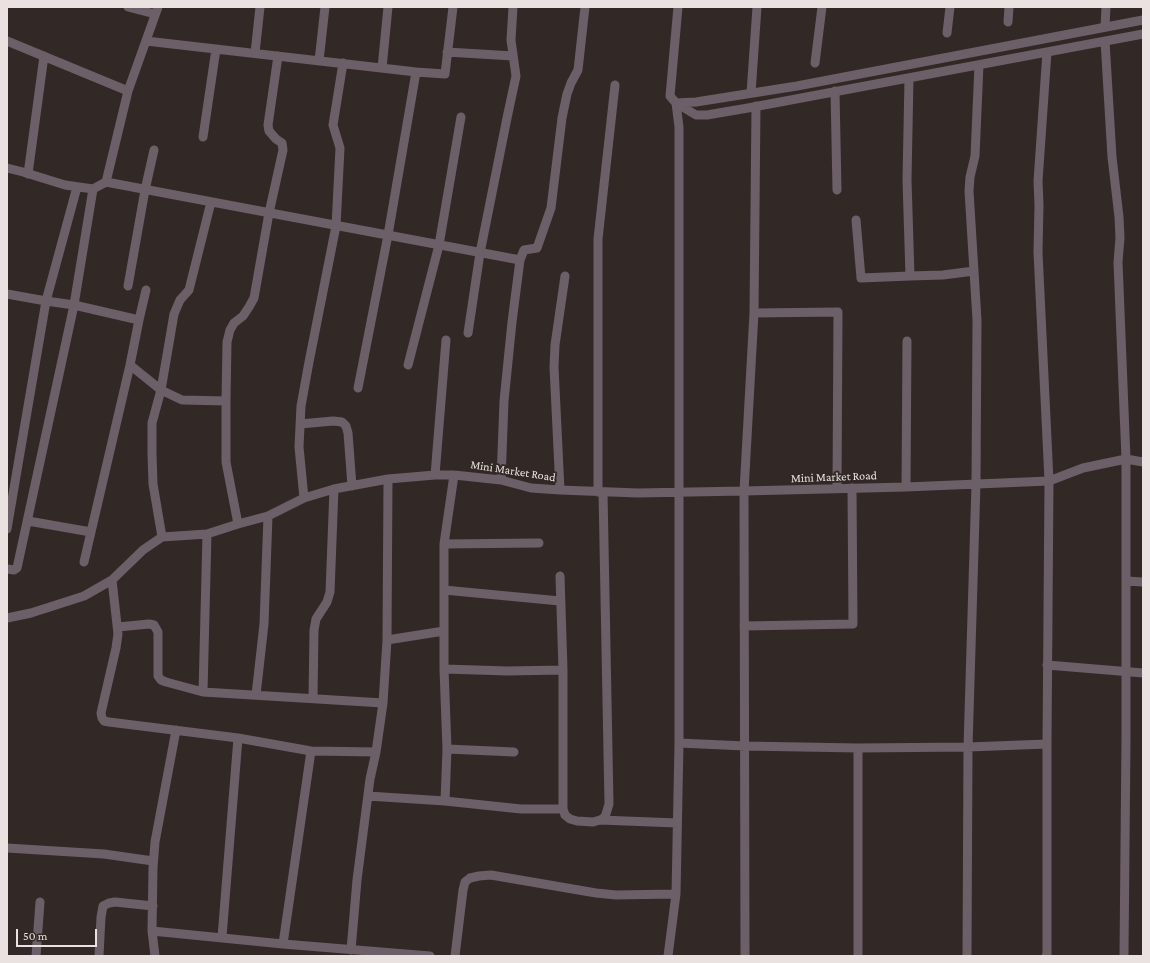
<!DOCTYPE html>
<style>
body{margin:0}
#map{position:relative;width:1150px;height:963px;overflow:hidden;background:#322926;font-family:"Crimson Pro",serif}
canvas{display:block}
.frame{position:absolute;inset:0;border:8px solid #e9e2e0;pointer-events:none}
.scale{position:absolute;left:16px;top:929px;width:81px;height:18px;box-sizing:border-box;border:2px solid #e9e2e0;border-top:0;padding-left:5px;font-size:12px;line-height:14px;white-space:nowrap;color:#e9e2e0;-webkit-text-stroke:3px #322926;paint-order:stroke}
</style>
<div id="map">
<canvas width="1150" height="963"></canvas>
<div class="frame"></div>
<div class="scale">50 m</div>
</div>
<script>
const ctx = document.querySelector('canvas').getContext('2d');
ctx.lineJoin = 'round';
const shape = rows => new Path2D(rows.map(r => 'M' + r).join(''));
function trace(path, color, width, dash) { ctx.strokeStyle = color; ctx.lineWidth = width; ctx.lineCap = dash ? 'butt' : 'round'; ctx.setLineDash(dash || []); ctx.stroke(path); }
function drawText(font, color, halo, rows, align = 'center') {
  ctx.font = font + ' "Crimson Pro",serif'; ctx.lineWidth = 4; ctx.setLineDash([]); ctx.textBaseline = 'middle'; ctx.strokeStyle = halo; ctx.fillStyle = color; for (const [text, x, y, turn = 0] of rows) {
    ctx.save(); ctx.translate(x, y); ctx.rotate((+turn || 0) * Math.PI / 180); ctx.textAlign = isNaN(turn) ? turn : align; if (halo) ctx.strokeText(text, 0, 0); ctx.fillText(text, 0, 0); ctx.restore();
  }
}
trace(shape([
 [128,7,155,14],
 [678,7,670,96,676,103,696,115,707,115,748,108,1143,34],
 [1008,22,1009,7],
 [1105,27,1106,7],
 [947,33,950,7],
 [7,41,128,91],
 [146,41,416,72],
 [1105,41,1112,157,1119,217,1120,238,1118,262,1126,459,1126,737,1124,956],
 [447,52,513,56],
 [255,53,260,7],
 [319,61,325,7],
 [815,63,822,7],
 [382,68,388,7],
 [909,78,907,180,910,276,943,275,974,271],
 [835,91,837,190],
 [751,93,757,7],
 [676,103,679,127,679,743],
 [676,103,696,102,797,86,1143,20],
 [203,137,216,49],
 [7,168,23,172,65,185,93,189,106,182,520,260],
 [28,174,44,56],
 [106,182,128,91,158,7],
 [856,220,861,278,910,276],
 [128,286,145,190,154,150],
 [7,294,46,301,74,305,139,320,130,365,84,562],
 [754,313,838,312,837,488],
 [139,320,146,290],
 [468,333,480,253,507,118,516,76,511,40,513,7],
 [130,365,161,390,182,400,226,401,226,462,238,524],
 [408,365,439,245,461,117],
 [358,388,388,235,416,72,445,74,453,7],
 [226,401,227,342,230,330,234,323,243,316,249,307,254,298,269,213,283,150,282,143,276,139,269,131,268,125,278,56],
 [300,424,333,421,342,422,346,426,348,433,352,486],
 [435,475,446,340],
 [501,480,504,401,512,322,520,260,524,250,537,248,551,208,562,118,567,94,571,83,578,70,585,7],
 [906,487,907,341],
 [560,490,554,367,555,345,565,276],
 [598,492,598,239,615,85],
 [304,498,299,447,301,406,309,362,336,226,340,148,333,125,343,63],
 [28,521,91,532],
 [7,529,46,301,77,187],
 [162,537,153,484,152,454,152,423,161,390,174,314,180,300,189,290,211,202],
 [444,544,539,543],
 [7,569,14,570,17,568,74,305,93,189],
 [560,576,563,670,563,809],
 [112,580,118,634,116,648,101,713,102,718,104,721,109,722,238,738,311,751,376,752],
 [1126,581,1143,582],
 [444,590,560,601],
 [7,618,31,613,84,596,112,580,143,550,162,537,207,534,238,524,268,516,304,498,334,489,388,479,435,475,454,475,501,480,531,488,560,490,638,493,744,491,906,487,1049,481,1083,468,1126,459,1143,462],
 [744,626,853,624,852,488],
 [118,627,149,624,154,625,158,632,158,676,161,680,166,682,203,692,383,703],
 [387,640,444,631],
 [1047,665,1143,673],
 [444,669,508,671,563,670],
 [203,692,207,534],
 [256,695,264,624,268,516],
 [313,698,314,630,316,619,327,602,330,592,334,489],
 [1047,744,1049,481,1038,252,1039,205,1038,181,1047,52],
 [447,749,514,752],
 [368,796,445,801,521,809,563,809,565,815,570,819,577,821,593,822,600,820,604,818,606,814,609,804,603,492],
 [445,801,447,749,444,669,444,544,454,475],
 [600,820,677,823],
 [7,848,104,854,153,861],
 [152,931,283,944,430,956],
 [222,937,238,738],
 [283,944,311,751],
 [351,950,357,880,370,779,376,752,383,703,387,640,388,479],
 [36,956,40,902],
 [99,956,101,917,103,906,109,903,115,902,153,906],
 [155,956,152,931,153,868,155,842,176,730],
 [455,956,463,890,465,882,470,878,479,876,491,875,596,893,616,895,676,894],
 [668,956,676,894,679,743,745,746,858,748],
 [745,956,744,491,754,313,756,106],
 [858,956,858,748,968,747,1047,744,1047,954,1046,956],
 [967,956,968,747,976,484,977,320,969,191,970,177,975,156,979,65]
]), '#6c5f67', 9);
drawText('12px', '#e9e2e0', '#322926', [
 ["Mini Market Road",513,471,9],
 ["Mini Market Road",834,477,-2]
]);
</script>
